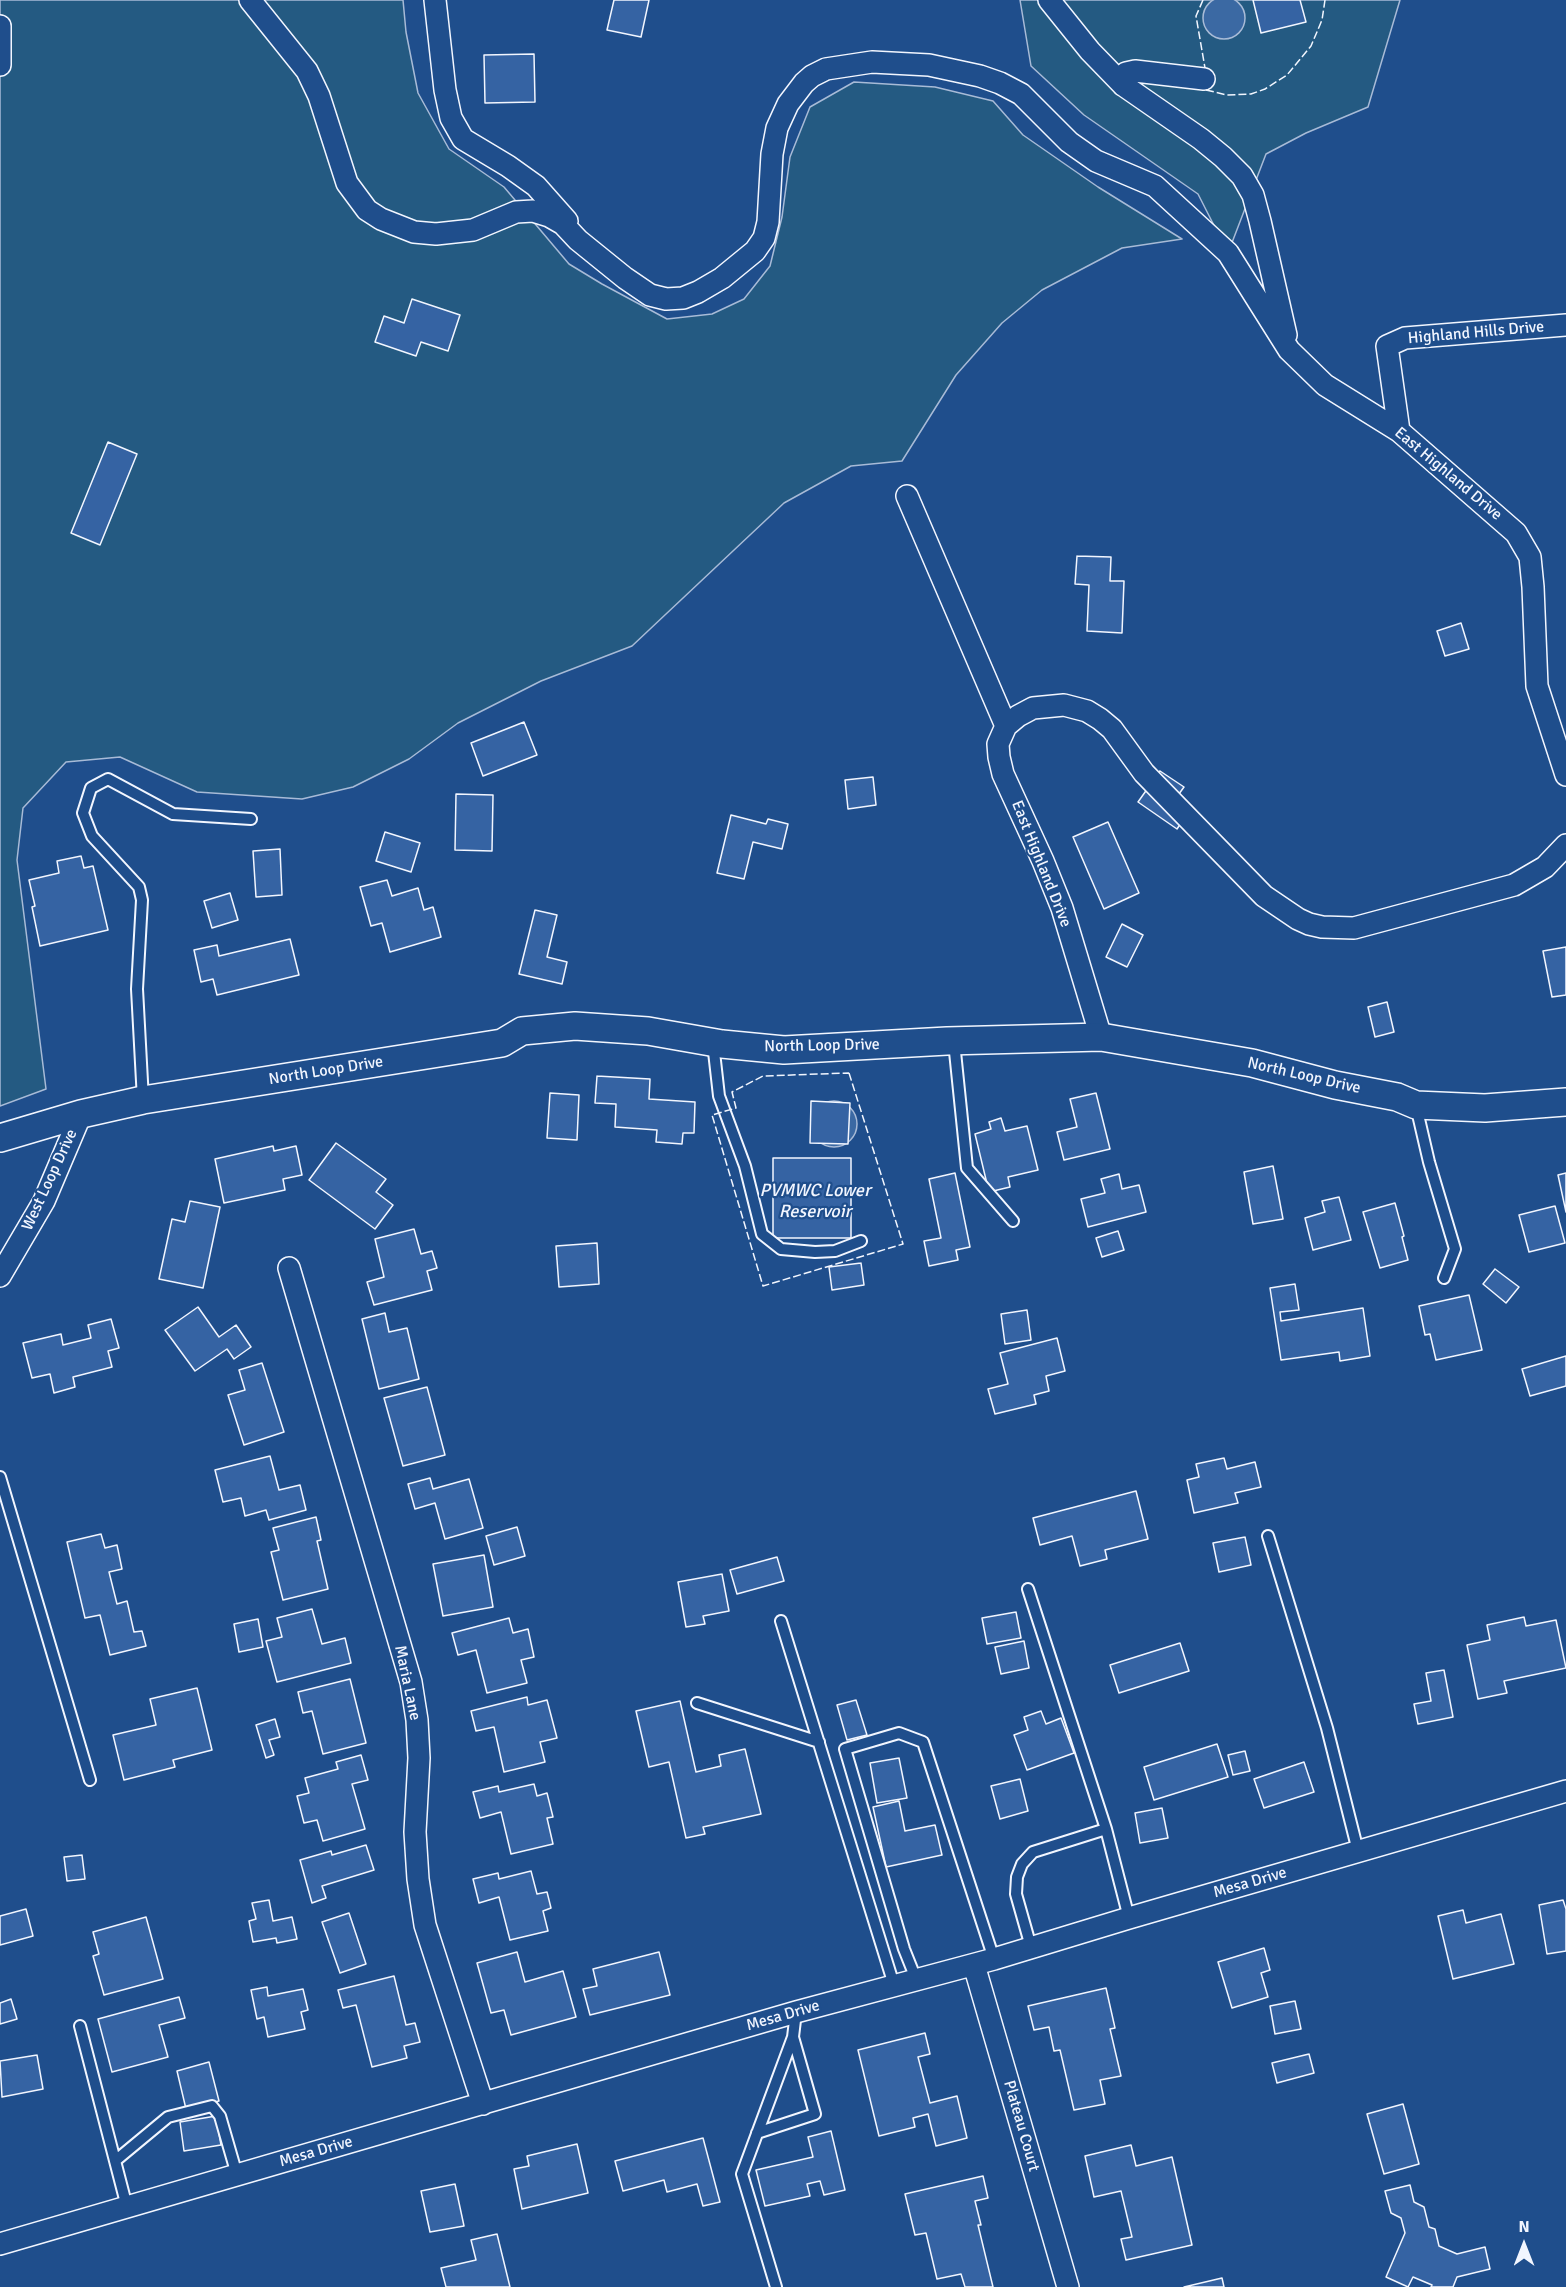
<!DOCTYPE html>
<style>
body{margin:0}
#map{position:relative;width:1566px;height:2287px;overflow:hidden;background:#1f4e8c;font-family:Signika,sans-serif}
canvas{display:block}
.north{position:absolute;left:1494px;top:2215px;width:60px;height:60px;-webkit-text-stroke:4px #1f4e8c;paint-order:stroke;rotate:0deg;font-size:16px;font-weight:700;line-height:24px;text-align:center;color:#f2f6ff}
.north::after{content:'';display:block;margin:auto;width:21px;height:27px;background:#f2f6ff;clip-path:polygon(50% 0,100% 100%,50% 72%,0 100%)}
</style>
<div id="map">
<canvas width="1566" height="2287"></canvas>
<div class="north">N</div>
</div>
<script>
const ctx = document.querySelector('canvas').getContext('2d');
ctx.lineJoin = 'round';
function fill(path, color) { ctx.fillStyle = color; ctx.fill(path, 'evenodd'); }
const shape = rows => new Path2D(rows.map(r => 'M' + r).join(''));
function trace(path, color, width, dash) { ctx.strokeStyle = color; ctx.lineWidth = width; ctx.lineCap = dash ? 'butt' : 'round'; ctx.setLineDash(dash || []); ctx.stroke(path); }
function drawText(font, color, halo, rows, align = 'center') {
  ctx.font = font + ' Signika,sans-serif'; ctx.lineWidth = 4.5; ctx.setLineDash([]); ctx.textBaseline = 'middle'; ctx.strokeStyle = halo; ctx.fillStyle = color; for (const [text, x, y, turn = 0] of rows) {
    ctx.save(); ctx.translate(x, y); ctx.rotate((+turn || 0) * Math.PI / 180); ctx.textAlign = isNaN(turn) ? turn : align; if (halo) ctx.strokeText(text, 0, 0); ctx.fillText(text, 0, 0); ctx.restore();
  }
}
const green = shape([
 [0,0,403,0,406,32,418,93,449,149,504,187,569,264,602,284,667,319,712,314,744,299,770,266,782,217,790,157,810,107,854,82,935,87,993,101,1023,135,1098,187,1182,239,1122,248,1042,290,1002,323,956,375,902,461,851,466,784,503,632,646,541,681,458,723,409,759,353,787,302,799,197,792,120,757,66,762,23,808,17,860,46,1089,0,1106,0,0],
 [1020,0,1400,0,1368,107,1306,133,1266,154,1228,253,1198,194,1084,115,1031,66,1020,0]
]);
fill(green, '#245a82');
trace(green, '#a8bbd7', 1.5);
const water = shape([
 '1203 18a21 21 0 1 1 42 0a21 21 0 1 1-42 0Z',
 '811 1124a23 23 0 1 1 46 0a23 23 0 1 1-46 0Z'
]);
fill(water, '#3b69a3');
trace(water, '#a8bbd7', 1.5);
const building = shape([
 [614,0,649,0,641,37,607,30,614,0],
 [1253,0,1300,0,1306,22,1261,33,1253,0],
 [534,54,535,102,485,103,484,55,534,54],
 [412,299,460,315,448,351,421,342,416,356,375,342,384,316,404,323,412,299],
 [108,442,137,454,100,545,71,533,108,442],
 [1077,556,1111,557,1110,581,1124,581,1122,633,1087,631,1089,585,1075,584,1077,556],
 [1461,623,1469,649,1445,656,1437,631,1461,623],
 [524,722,537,755,483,776,471,743,524,722],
 [1160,771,1184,787,1176,798,1191,808,1177,829,1138,802,1160,771],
 [873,777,876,805,848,809,845,780,873,777],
 [456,794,493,795,492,851,455,850,456,794],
 [731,815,766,824,768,819,788,824,782,849,753,842,744,879,717,873,731,815],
 [1108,822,1139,893,1104,909,1073,837,1108,822],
 [385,832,420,843,411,872,376,861,385,832],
 [280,849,282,895,256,897,253,851,280,849],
 [81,856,84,868,93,866,108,930,40,946,32,907,35,906,29,880,59,873,57,861,81,856],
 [387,880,392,896,418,888,424,910,433,907,441,937,390,952,382,923,371,926,360,887,387,880],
 [230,893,238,920,212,928,204,901,230,893],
 [535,910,557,915,547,957,567,962,562,984,519,974,535,910],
 [1122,924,1143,935,1127,967,1106,957,1122,924],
 [290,939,299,975,217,995,213,979,201,982,194,950,217,945,219,956,290,939],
 [1566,947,1566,995,1552,997,1543,951,1566,947],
 [1387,1002,1394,1032,1375,1037,1368,1007,1387,1002],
 [597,1076,650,1079,649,1099,695,1102,694,1133,683,1133,682,1144,656,1142,657,1130,615,1127,616,1104,595,1103,597,1076],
 [550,1093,579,1095,577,1140,547,1138,550,1093],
 [1096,1093,1110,1149,1064,1160,1057,1132,1077,1127,1070,1099,1096,1093],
 [811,1101,850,1103,848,1144,810,1143,811,1101],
 [1001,1118,1005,1131,1027,1126,1038,1170,1008,1177,1010,1187,989,1192,975,1134,991,1129,989,1122,1001,1118],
 [336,1143,386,1179,376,1192,393,1205,375,1229,309,1180,336,1143],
 [273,1146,274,1151,296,1146,302,1175,283,1179,285,1190,224,1203,215,1159,273,1146],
 [773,1158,851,1158,851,1238,773,1238,773,1158],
 [1273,1166,1283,1219,1253,1224,1244,1172,1273,1166],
 [955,1173,970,1247,956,1250,958,1260,929,1266,924,1241,941,1238,929,1179,955,1173],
 [1566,1173,1566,1212,1558,1175,1566,1173],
 [1119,1174,1122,1189,1139,1185,1146,1212,1088,1227,1081,1199,1105,1193,1101,1179,1119,1174],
 [1339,1197,1351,1240,1313,1250,1305,1218,1325,1212,1322,1201,1339,1197],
 [190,1201,220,1207,203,1288,159,1279,172,1219,185,1222,190,1201],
 [1395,1203,1404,1236,1402,1237,1408,1260,1380,1268,1363,1212,1395,1203],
 [1555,1206,1565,1243,1529,1252,1519,1215,1555,1206],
 [414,1229,421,1254,432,1251,437,1268,427,1271,432,1290,374,1305,367,1282,384,1277,375,1239,414,1229],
 [1118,1231,1124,1250,1102,1257,1096,1238,1118,1231],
 [597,1243,599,1284,559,1287,556,1246,597,1243],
 [861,1263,864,1285,832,1290,829,1267,861,1263],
 [1495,1269,1519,1287,1506,1303,1483,1284,1495,1269],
 [1295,1284,1299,1310,1280,1312,1281,1321,1363,1308,1370,1356,1340,1361,1339,1352,1281,1360,1270,1288,1295,1284],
 [1469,1295,1482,1350,1436,1360,1430,1334,1425,1335,1419,1306,1469,1295],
 [198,1307,219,1337,236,1325,251,1347,234,1359,227,1349,195,1371,165,1330,198,1307],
 [1027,1310,1031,1340,1005,1344,1001,1314,1027,1310],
 [385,1313,389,1332,407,1328,419,1379,379,1389,362,1319,385,1313],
 [111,1319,119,1348,108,1351,112,1367,73,1377,75,1387,54,1393,50,1374,32,1378,23,1343,61,1334,63,1345,91,1338,88,1325,111,1319],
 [1057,1338,1065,1371,1046,1376,1049,1391,1034,1395,1036,1404,995,1414,988,1389,1008,1384,1000,1353,1057,1338],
 [1566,1356,1566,1386,1530,1396,1522,1369,1566,1356],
 [262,1363,284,1432,244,1445,228,1395,245,1390,239,1370,262,1363],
 [427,1387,445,1455,403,1466,384,1398,427,1387],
 [270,1456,279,1490,300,1485,306,1510,269,1520,266,1510,245,1516,241,1498,223,1502,215,1470,270,1456],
 [1224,1458,1227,1469,1255,1462,1261,1487,1235,1493,1238,1503,1194,1513,1187,1480,1199,1477,1196,1464,1224,1458],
 [430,1478,433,1489,469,1479,483,1528,445,1539,435,1503,415,1509,408,1484,430,1478],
 [1136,1491,1148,1539,1105,1550,1107,1559,1080,1566,1072,1536,1040,1545,1033,1518,1136,1491],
 [316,1517,321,1540,317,1541,328,1589,283,1600,271,1552,279,1550,273,1528,316,1517],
 [517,1527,525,1556,494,1565,486,1536,517,1527],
 [101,1534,105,1548,117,1545,122,1569,109,1572,117,1604,127,1601,134,1632,142,1631,146,1646,110,1655,100,1615,85,1618,67,1542,101,1534],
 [1245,1537,1251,1565,1219,1572,1213,1543,1245,1537],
 [484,1555,493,1607,443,1616,433,1564,484,1555],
 [777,1557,784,1581,737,1594,730,1570,777,1557],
 [722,1574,729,1611,703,1616,705,1624,686,1627,678,1582,722,1574],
 [312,1609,322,1644,345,1638,351,1663,277,1682,266,1641,282,1637,277,1618,312,1609],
 [1016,1612,1021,1638,987,1644,982,1618,1016,1612],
 [1524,1617,1526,1626,1556,1620,1566,1668,1504,1681,1507,1693,1478,1699,1467,1645,1490,1640,1487,1625,1524,1617],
 [509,1618,513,1633,528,1629,534,1657,521,1660,527,1683,487,1693,476,1650,458,1655,452,1633,509,1618],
 [258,1619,263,1647,239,1652,234,1624,258,1619],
 [1024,1641,1029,1668,1001,1674,995,1647,1024,1641],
 [1180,1643,1189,1671,1119,1693,1110,1665,1180,1643],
 [1444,1670,1453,1717,1418,1724,1414,1704,1431,1701,1426,1673,1444,1670],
 [350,1679,366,1743,323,1754,312,1711,303,1713,298,1692,350,1679],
 [197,1688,212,1750,173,1760,175,1767,124,1780,113,1735,156,1725,150,1699,197,1688],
 [527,1697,528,1705,547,1700,557,1738,540,1742,545,1762,504,1772,494,1727,476,1731,471,1711,527,1697],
 [856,1700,867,1735,847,1740,837,1705,856,1700],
 [680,1701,696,1772,721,1766,719,1755,745,1749,761,1814,703,1827,705,1834,686,1838,669,1762,649,1767,636,1711,680,1701],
 [1041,1711,1046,1724,1061,1718,1074,1753,1027,1770,1014,1735,1028,1730,1024,1717,1041,1711],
 [275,1719,280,1737,269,1740,274,1755,266,1758,256,1725,275,1719],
 [1217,1744,1228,1777,1154,1800,1144,1767,1217,1744],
 [1245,1751,1250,1771,1233,1775,1228,1755,1245,1751],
 [361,1755,368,1780,352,1784,365,1829,323,1841,317,1820,304,1823,297,1796,309,1793,305,1778,338,1769,336,1762,361,1755],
 [899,1758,907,1798,877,1803,870,1763,899,1758],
 [1304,1762,1314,1792,1264,1808,1254,1779,1304,1762],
 [1020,1779,1028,1811,1000,1819,991,1786,1020,1779],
 [534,1784,537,1796,547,1793,553,1817,547,1818,553,1844,511,1854,501,1812,480,1818,473,1792,498,1786,499,1792,534,1784],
 [899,1801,905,1831,935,1825,942,1855,886,1867,873,1807,899,1801],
 [1162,1808,1168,1838,1140,1843,1135,1813,1162,1808],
 [366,1845,374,1870,322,1886,326,1898,312,1903,300,1860,331,1851,332,1855,366,1845],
 [82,1855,85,1879,67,1881,64,1857,82,1855],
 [531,1871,537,1894,547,1892,551,1908,543,1911,548,1931,510,1940,499,1897,479,1903,473,1879,498,1873,499,1879,531,1871],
 [269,1900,273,1921,292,1917,297,1939,277,1943,276,1938,253,1942,249,1921,256,1919,252,1903,269,1900],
 [1563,1900,1566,1909,1566,1951,1547,1954,1539,1905,1563,1900],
 [26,1909,33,1936,0,1945,0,1916,26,1909],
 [1463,1910,1466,1923,1501,1914,1514,1964,1453,1979,1438,1916,1463,1910],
 [349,1913,366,1964,340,1973,322,1922,349,1913],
 [146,1917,163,1979,104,1995,93,1956,99,1954,93,1932,146,1917],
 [1264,1948,1270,1970,1261,1973,1268,1997,1232,2008,1218,1962,1264,1948],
 [517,1952,525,1982,563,1971,576,2017,511,2035,504,2010,491,2013,477,1963,517,1952],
 [659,1952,670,1995,590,2015,583,1989,597,1986,593,1969,659,1952],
 [394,1976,406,2025,415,2023,420,2042,404,2046,407,2058,372,2067,356,2005,343,2008,338,1990,394,1976],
 [267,1987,268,1996,303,1989,308,2010,301,2012,305,2029,268,2037,264,2017,257,2019,251,1990,267,1987],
 [1106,1988,1115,2028,1110,2029,1121,2076,1100,2080,1105,2104,1074,2110,1060,2050,1054,2051,1049,2027,1034,2030,1028,2006,1106,1988],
 [179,1997,185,2018,159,2025,168,2057,112,2072,98,2019,179,1997],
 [11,1999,17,2019,0,2024,0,2003,11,1999],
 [1295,2001,1301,2029,1275,2034,1270,2006,1295,2001],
 [925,2033,930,2054,918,2057,930,2103,957,2096,967,2138,936,2146,928,2114,913,2118,915,2127,879,2136,858,2050,925,2033],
 [1309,2054,1314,2073,1277,2083,1272,2063,1309,2054],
 [37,2055,43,2089,2,2097,0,2061,37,2055],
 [209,2062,219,2101,186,2109,177,2071,209,2062],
 [1403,2104,1419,2164,1384,2174,1367,2114,1403,2104],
 [216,2116,221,2145,184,2151,180,2122,216,2116],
 [831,2131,845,2190,824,2195,820,2181,807,2184,810,2196,765,2206,756,2170,813,2157,808,2137,831,2131],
 [703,2138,720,2202,703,2206,697,2184,667,2192,664,2180,623,2191,615,2161,703,2138],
 [577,2144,588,2193,522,2209,514,2169,529,2166,527,2156,577,2144],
 [1131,2145,1136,2166,1172,2157,1192,2245,1126,2260,1121,2239,1132,2237,1121,2191,1094,2197,1085,2156,1131,2145],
 [983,2176,988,2198,975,2201,981,2225,978,2225,993,2287,965,2287,961,2274,937,2279,926,2233,915,2235,905,2194,983,2176],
 [455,2184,464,2226,430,2232,421,2191,455,2184],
 [1410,2185,1414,2202,1424,2207,1429,2227,1435,2229,1439,2246,1457,2254,1485,2247,1490,2269,1457,2277,1453,2287,1431,2287,1432,2285,1413,2277,1408,2287,1386,2277,1405,2233,1401,2218,1391,2213,1385,2191,1410,2185],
 [497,2234,510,2287,446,2287,441,2268,476,2260,471,2240,497,2234],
 [1222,2278,1224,2287,1184,2287,1222,2278]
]);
fill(building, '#3563a3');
trace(building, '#f2f6ff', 1.5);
const service = shape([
 [954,1042,967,1168,1013,1221],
 [713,1043,719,1096,745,1166,762,1234,781,1249,815,1252,835,1251,861,1241],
 [143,1100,137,989,142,900,139,887,92,836,83,813,91,788,108,779,173,814,251,819],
 [1416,1106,1429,1162,1455,1249,1444,1278],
 [0,1477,90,1780],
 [1268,1536,1327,1728,1358,1851],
 [1028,1589,1106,1829,1129,1918],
 [781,1621,894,1985],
 [697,1703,819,1742],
 [1031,1947,1016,1894,1017,1877,1022,1864,1033,1852,1106,1829],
 [916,1979,904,1949,845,1749,899,1733,923,1742,994,1959],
 [80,2026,127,2207],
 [757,2133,815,2114,793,2037],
 [115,2161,168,2117,212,2106,220,2116,237,2175],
 [776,2287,742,2174,793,2037,796,2012]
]);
const minor = shape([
 [250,0,307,71,319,96,347,183,367,210,381,219,414,232,436,234,473,230,516,212,533,211,549,216,563,224,578,240,625,278,650,295,666,299,683,298,698,292,722,278,755,251,764,238,768,222,772,154,777,128,788,104,804,83,812,76,826,69,872,62,929,65,980,76,1000,83,1021,94,1069,142,1096,161,1155,186,1228,253,1289,350,1325,385,1399,431,1516,533,1530,557,1533,587,1537,686,1566,775],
 [435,0,445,90,451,118,463,139,508,166,536,186,567,221],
 [1049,0,1090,51,1123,85,1201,139,1223,157,1242,176,1253,195,1260,221,1286,335],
 [0,26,0,65],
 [1123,85,1126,73,1135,71,1204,79],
 [1399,431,1387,346,1405,338,1566,325],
 [907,496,1006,726],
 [1101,1037,1062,908,1043,861,1003,774,999,757,998,744,1006,726,1018,716,1033,708,1064,705,1087,711,1100,719,1112,729,1144,773,1264,896,1298,919,1309,924,1322,927,1354,928,1514,885,1545,867,1566,845],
 [289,1268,411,1682,417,1720,419,1758,415,1832,418,1879,425,1925,483,2104],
 [0,1276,44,1201,81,1114],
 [974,1965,1068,2287],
 [0,2244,796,2012,994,1959,1129,1918,1566,1791]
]);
const tertiary = shape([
 [0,1138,81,1114,143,1100,502,1043,522,1031,575,1026,648,1031,722,1044,784,1050,947,1041,1101,1037,1252,1063,1335,1085,1397,1097,1416,1105,1485,1108,1566,1102]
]);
trace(service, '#f2f6ff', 14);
trace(minor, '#f2f6ff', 24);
trace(tertiary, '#f2f6ff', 30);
trace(service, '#1f4e8c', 10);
trace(minor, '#1f4e8c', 21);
trace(tertiary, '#1f4e8c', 27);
trace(shape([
 [1203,0,1196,16,1205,68],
 [1206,90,1227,95,1251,94,1265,89,1287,75,1311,46,1322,20,1325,0],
 [849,1073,903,1244,763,1286,712,1115,736,1108,732,1092,763,1076,849,1073]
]), '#f2f6ff', 1.5, [8, 3]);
drawText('16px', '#f2f6ff', '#1f4e8c', [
 ["Highland Hills Drive",1476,333,-5],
 ["East Highland Drive",1448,474,40],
 ["East Highland Drive",1041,864,68],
 ["North Loop Drive",822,1046,-1],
 ["North Loop Drive",326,1071,-9],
 ["North Loop Drive",1304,1076,13],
 ["West Loop Drive",50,1180,-65],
 ["Maria Lane",407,1683,78],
 ["Mesa Drive",1250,1883,-16],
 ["Mesa Drive",783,2016,-16],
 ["Plateau Court",1021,2126,74],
 ["Mesa Drive",316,2152,-16]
]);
drawText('italic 18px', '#f2f6ff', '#1f4e8c', [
 ["PVMWC Lower",815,1191],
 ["Reservoir",815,1212]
]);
</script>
